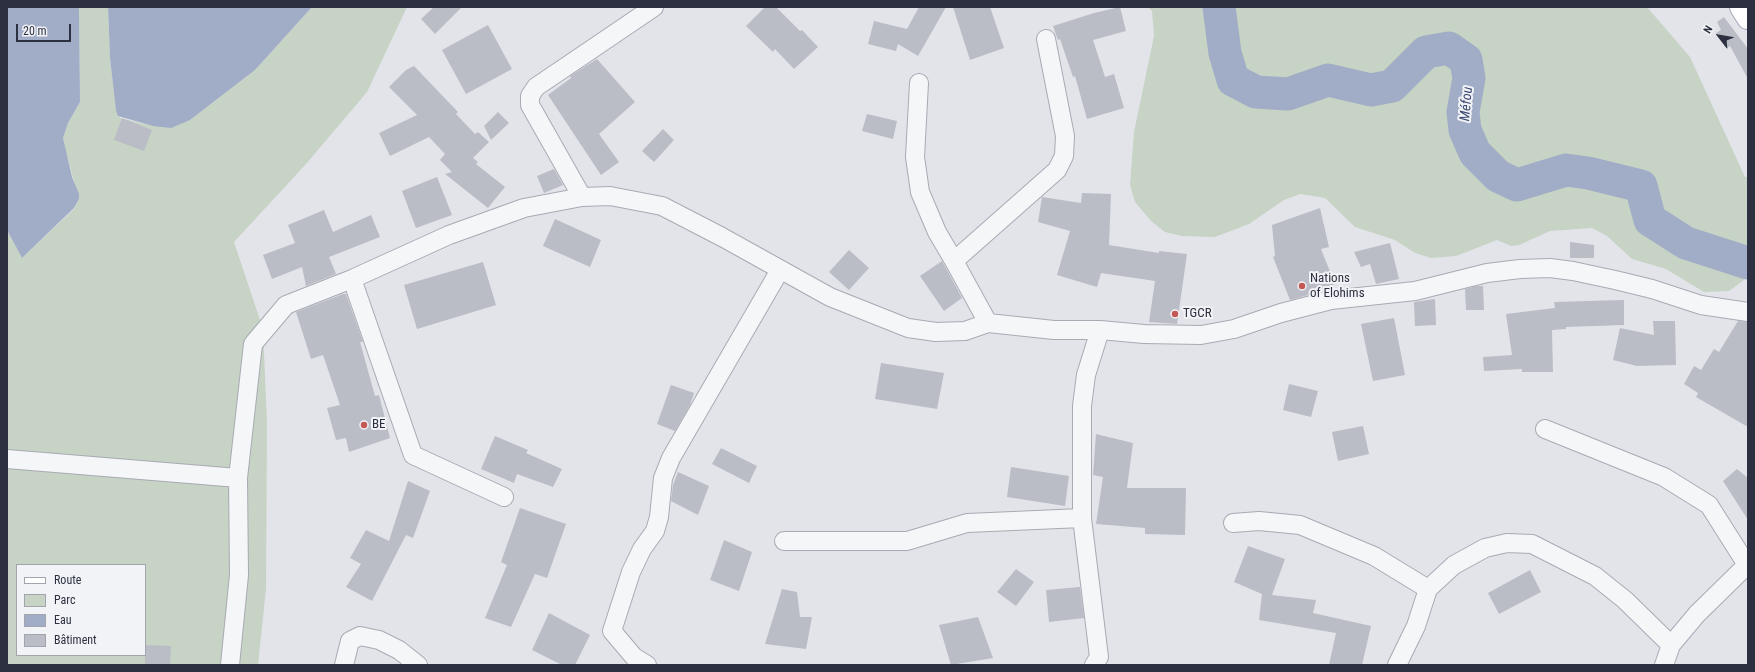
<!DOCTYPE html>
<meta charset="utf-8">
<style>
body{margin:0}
#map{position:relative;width:1755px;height:672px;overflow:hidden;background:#e3e4ea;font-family:"Roboto Condensed",sans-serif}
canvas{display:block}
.frame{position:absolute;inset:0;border:8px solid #2c3040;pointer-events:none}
.legend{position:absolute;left:16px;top:564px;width:130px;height:92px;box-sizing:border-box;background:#f2f3f7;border:1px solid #a3a5ae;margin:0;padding:5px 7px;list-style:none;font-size:12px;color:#2c3040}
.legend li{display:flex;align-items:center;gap:8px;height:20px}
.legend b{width:20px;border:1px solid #a3a5ae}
.north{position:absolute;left:1699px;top:16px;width:40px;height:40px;-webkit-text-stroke:3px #f2f3f7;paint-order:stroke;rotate:301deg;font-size:11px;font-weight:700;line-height:16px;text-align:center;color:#2c3040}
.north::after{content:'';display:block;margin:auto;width:14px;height:18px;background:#2c3040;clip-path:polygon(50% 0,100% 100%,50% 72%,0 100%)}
.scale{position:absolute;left:16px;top:24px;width:55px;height:18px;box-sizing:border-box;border:2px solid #2c3040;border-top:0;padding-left:5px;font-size:12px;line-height:14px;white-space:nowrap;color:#2c3040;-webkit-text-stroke:3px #f2f3f7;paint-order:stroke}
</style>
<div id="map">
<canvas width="1755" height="672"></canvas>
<div class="frame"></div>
<ul class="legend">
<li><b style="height:5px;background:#fff"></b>Route</li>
<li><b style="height:11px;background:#c6d3c5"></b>Parc</li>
<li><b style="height:11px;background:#a1acc6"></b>Eau</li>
<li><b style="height:11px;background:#babdc6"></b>Bâtiment</li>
</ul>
<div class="north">N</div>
<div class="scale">20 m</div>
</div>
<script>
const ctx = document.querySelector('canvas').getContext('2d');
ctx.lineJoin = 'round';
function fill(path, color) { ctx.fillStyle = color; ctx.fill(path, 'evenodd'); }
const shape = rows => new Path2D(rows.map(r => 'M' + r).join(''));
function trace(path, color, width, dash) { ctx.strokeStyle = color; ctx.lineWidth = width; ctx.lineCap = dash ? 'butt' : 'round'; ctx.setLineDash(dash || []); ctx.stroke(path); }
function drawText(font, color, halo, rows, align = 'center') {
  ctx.font = font + ' "Roboto Condensed",sans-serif'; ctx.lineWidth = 4; ctx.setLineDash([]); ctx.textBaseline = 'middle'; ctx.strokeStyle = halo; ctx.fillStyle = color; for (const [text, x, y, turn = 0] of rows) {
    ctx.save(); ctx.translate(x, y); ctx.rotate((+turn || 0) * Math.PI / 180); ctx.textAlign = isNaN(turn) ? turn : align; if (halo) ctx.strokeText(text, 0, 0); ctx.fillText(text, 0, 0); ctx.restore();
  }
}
fill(shape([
 [79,7,108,7,110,58,116,111,120,118,153,126,190,120,255,70,312,7,407,7,367,92,306,164,234,242,263,329,267,423,266,589,258,665,7,665,7,230,22,258,74,209,79,199,64,145,63,138,68,123,80,102],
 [17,565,145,565,145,655,17,655],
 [1148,7,1647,7,1690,57,1745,177,1748,177,1748,277,1729,291,1704,292,1666,269,1632,259,1607,236,1592,228,1550,231,1519,245,1511,246,1497,240,1456,256,1431,258,1415,253,1395,240,1355,227,1325,198,1300,194,1284,200,1249,224,1215,237,1182,236,1165,232,1151,221,1135,202,1130,185,1134,132,1154,36,1152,11]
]), '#c6d3c5');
fill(shape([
 [7,7,79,7,80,102,68,123,63,138,72,177,79,194,79,199,74,208,22,258,7,230],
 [108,7,312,7,255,70,190,120,171,128,153,126,118,116,116,111,110,58]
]), '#a1acc6');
trace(shape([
 [1219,7,1225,53,1233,80,1256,92,1288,94,1328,80,1371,90,1392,86,1426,52,1449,48,1466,60,1469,78,1463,112,1465,130,1475,153,1498,176,1517,185,1566,170,1588,173,1641,186,1650,220,1686,243,1748,263]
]), '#a1acc6', 33);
fill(shape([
 [434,7,462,7,435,34,421,19],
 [765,7,776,7,800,31,802,30,818,47,794,69,775,49,773,52,746,26],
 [919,7,946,7,918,56,898,44,896,51,868,44,874,21,907,29],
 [953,7,990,7,1004,48,970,60],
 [1120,7,1126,31,1093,40,1105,77,1114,74,1124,108,1087,119,1075,76,1073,77,1060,39,1058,40,1053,26,1094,13],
 [1724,17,1748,49,1748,79,1730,46,1727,48,1716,33,1721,30,1717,22],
 [488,25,512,69,466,94,442,50],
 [597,59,635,102,599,134,619,162,601,175,548,95,571,78,570,76],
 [414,66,458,112,456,114,475,134,478,132,489,142,473,158,478,162,476,164,505,187,488,208,445,174,452,172,440,160,445,154,429,137,390,156,379,133,417,115,389,87,406,70],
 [498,112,509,123,491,140,484,126],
 [867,114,897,121,893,139,862,131],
 [122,118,152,130,144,151,114,140],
 [663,129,674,140,654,162,642,151],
 [554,169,563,185,544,193,537,176],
 [437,177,452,215,416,228,402,191],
 [1082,193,1111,194,1109,245,1159,253,1159,251,1187,254,1177,324,1149,322,1155,281,1101,273,1097,287,1057,275,1070,231,1038,222,1042,197,1081,203],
 [1320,208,1329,247,1321,249,1335,284,1308,295,1290,300,1273,257,1275,256,1272,225],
 [324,210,333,232,371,215,380,237,329,257,336,274,306,286,302,267,272,279,263,255,295,243,288,225],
 [555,219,601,240,590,267,543,246],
 [1570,242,1594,245,1594,258,1570,258],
 [1390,243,1399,279,1376,284,1370,264,1361,267,1354,252],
 [849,250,869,268,849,290,829,272],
 [942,261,962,298,944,311,920,276],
 [483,262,496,305,417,329,404,285],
 [1476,286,1483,286,1484,310,1466,310,1465,289],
 [343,294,346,294,363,342,360,342,375,396,379,395,390,438,349,452,346,438,336,440,327,408,340,405,323,355,311,359,296,312],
 [1435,299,1436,325,1415,326,1414,302],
 [1624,300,1624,325,1566,327,1566,329,1552,330,1553,372,1522,372,1522,369,1484,371,1483,357,1512,355,1506,314,1555,308,1554,302],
 [1394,318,1405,375,1373,381,1361,324],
 [1653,321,1675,321,1676,365,1637,366,1613,360,1620,328,1654,335],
 [1738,321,1748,322,1748,427,1696,397,1698,393,1684,384,1694,366,1701,370,1714,349,1719,352],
 [881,363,944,373,937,409,875,399],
 [1289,384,1318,391,1311,417,1283,410],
 [671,385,694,393,690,405,675,431,657,424],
 [1363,426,1369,454,1338,461,1332,432],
 [1096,434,1133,443,1127,488,1186,488,1185,535,1145,534,1145,528,1096,524,1103,477,1093,475],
 [495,436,528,450,526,453,562,469,553,487,517,474,514,483,481,469],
 [721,448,757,466,749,483,712,464],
 [1011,467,1069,476,1065,506,1007,497],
 [1737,469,1748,478,1748,520,1723,481],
 [678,472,709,486,698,515,671,501,673,485],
 [408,481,430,491,413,538,406,535,372,601,346,587,361,564,350,558,366,530,389,541],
 [520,508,566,524,547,578,535,574,511,627,485,618,507,565,501,562],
 [724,540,752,552,739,591,710,580],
 [1248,546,1285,559,1272,595,1316,600,1313,613,1371,626,1362,665,1329,665,1336,633,1259,620,1262,594,1234,582],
 [1016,569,1034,582,1016,606,997,592],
 [1530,570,1541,592,1499,614,1488,593],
 [1080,587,1084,618,1049,622,1046,590],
 [782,589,797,592,800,617,812,617,806,649,765,644],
 [549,613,590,635,575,665,562,665,532,650],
 [978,617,993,658,951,665,939,625],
 [145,645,171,646,170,665,145,665]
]), '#babdc6');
const minor = shape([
 [919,83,915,157,920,192,937,232,954,261,988,323],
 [582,197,530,105,530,96,536,87,654,7],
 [954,261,1057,170,1064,156,1065,136,1046,39],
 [352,279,413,455,504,497],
 [1545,429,1664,477,1709,505,1747,565],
 [7,459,238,478],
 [1233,523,1259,521,1300,525,1374,556,1428,589],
 [784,541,907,541,967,523,1082,518],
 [230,665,239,575,238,478,253,344,286,305,352,279,449,235,524,208,582,197,610,196,662,206,722,237,830,297,908,328,936,332,965,331,988,323,1054,330,1100,330,1144,334,1201,335,1234,329,1281,313,1331,300,1415,291,1487,273,1520,269,1550,268,1573,271,1615,280,1652,289,1701,305,1748,312],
 [344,665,350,641,360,636,379,640,399,650,418,665],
 [647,665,634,657,612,631,631,572,642,549,655,531,659,517,663,478,671,458,780,270],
 [1094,665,1099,657,1082,518,1082,406,1086,375,1100,330],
 [1397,665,1416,626,1428,589,1454,565,1485,548,1507,543,1532,544,1595,576,1625,600,1671,645],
 [1664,665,1671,645,1697,614,1748,564]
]);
const primary = shape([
 [1741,7,1748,18]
]);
trace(minor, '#a8aab4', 20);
trace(primary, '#a3a7b4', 24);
trace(minor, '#f5f6f8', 18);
trace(primary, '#fff', 22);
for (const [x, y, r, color] of [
 [1302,286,4,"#c35854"],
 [1175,314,4,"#c35854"],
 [364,425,4,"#c35854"]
]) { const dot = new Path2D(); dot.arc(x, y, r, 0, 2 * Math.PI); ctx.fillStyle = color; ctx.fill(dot); trace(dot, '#f2f3f7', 1.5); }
drawText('13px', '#2c3040', '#f2f3f7', [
 ["Nations",1310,279],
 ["of Elohims",1310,294],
 ["TGCR",1183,314],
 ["BE",372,425]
], 'left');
drawText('italic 14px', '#3a4871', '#f2f3f7', [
 ["Méfou",1467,104,-85]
]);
</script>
